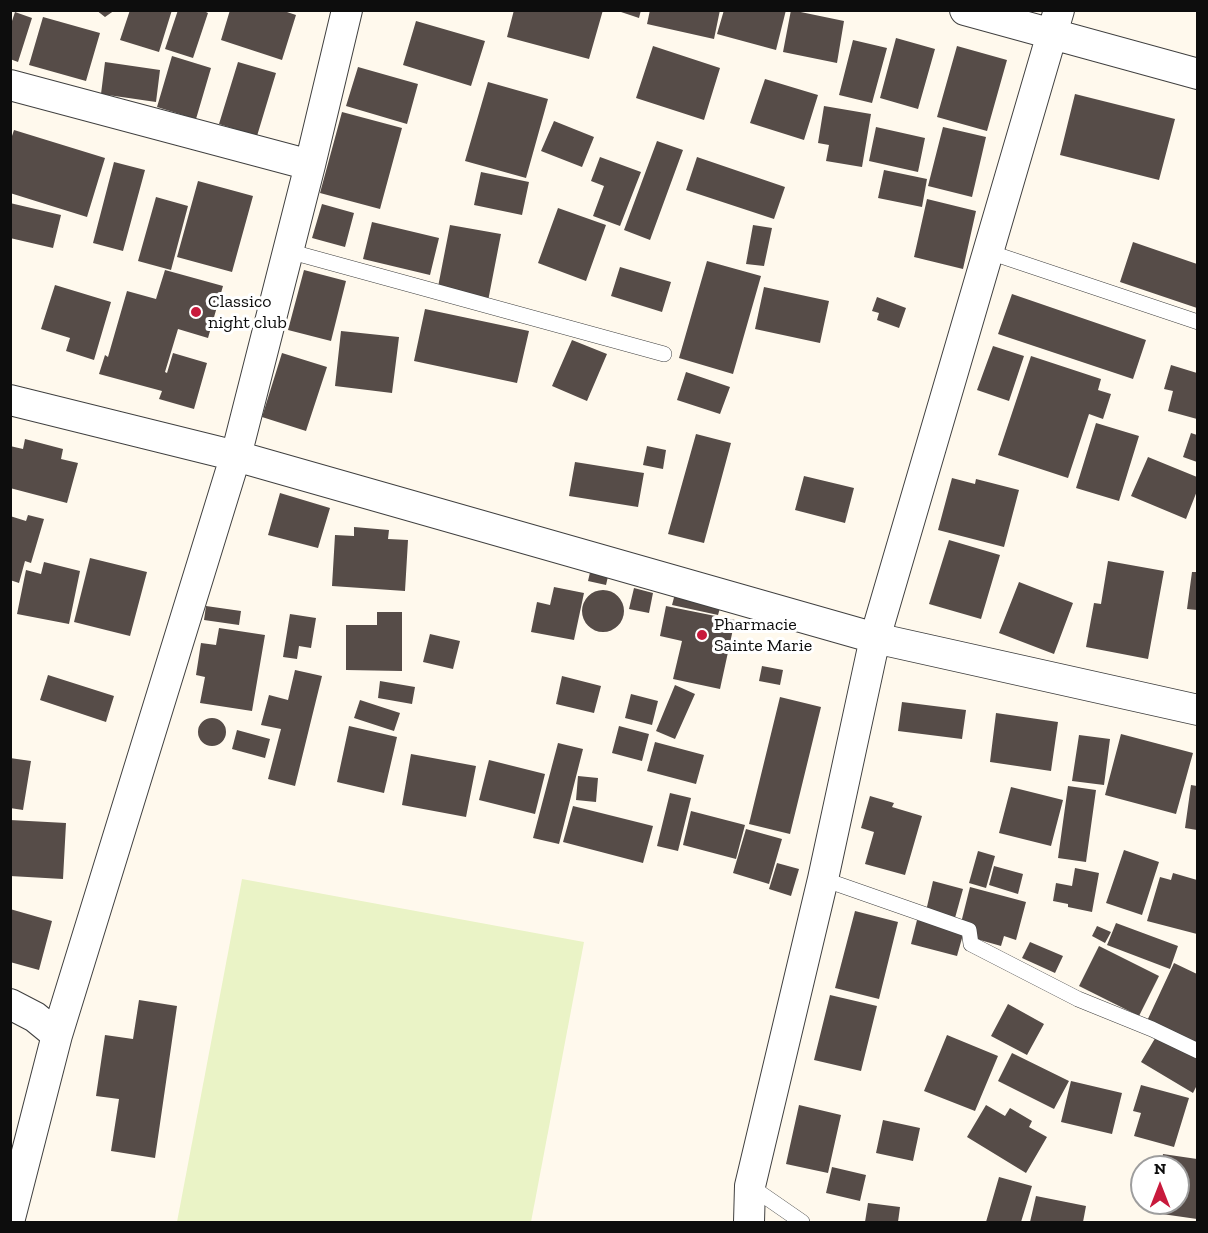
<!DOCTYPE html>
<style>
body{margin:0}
#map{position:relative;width:1208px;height:1233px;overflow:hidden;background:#fff9ed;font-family:"Zilla Slab",serif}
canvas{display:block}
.frame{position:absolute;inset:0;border:12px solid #0d0d0d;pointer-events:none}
.north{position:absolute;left:1130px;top:1155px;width:60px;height:60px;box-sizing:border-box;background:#fff;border:2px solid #9e9e9e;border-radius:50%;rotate:0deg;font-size:16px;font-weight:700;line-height:24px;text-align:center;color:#0d0d0d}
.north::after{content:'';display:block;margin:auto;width:21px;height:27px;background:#c81a3c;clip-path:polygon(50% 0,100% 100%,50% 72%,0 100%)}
</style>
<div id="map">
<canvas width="1208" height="1233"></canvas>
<div class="frame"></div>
<div class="north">N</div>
</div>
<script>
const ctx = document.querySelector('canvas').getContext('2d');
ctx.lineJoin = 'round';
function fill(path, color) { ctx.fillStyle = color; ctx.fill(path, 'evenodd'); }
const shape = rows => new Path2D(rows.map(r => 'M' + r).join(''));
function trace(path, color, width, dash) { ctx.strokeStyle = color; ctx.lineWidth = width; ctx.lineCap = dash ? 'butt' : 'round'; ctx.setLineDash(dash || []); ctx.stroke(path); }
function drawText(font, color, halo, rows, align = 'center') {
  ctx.font = font + ' "Zilla Slab",serif'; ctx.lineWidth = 6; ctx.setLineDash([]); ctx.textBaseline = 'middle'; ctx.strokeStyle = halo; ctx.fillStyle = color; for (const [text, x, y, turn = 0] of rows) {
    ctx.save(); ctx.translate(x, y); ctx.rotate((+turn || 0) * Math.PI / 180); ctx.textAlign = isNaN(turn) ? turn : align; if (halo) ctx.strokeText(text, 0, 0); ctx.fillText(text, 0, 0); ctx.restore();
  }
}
fill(shape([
 [242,879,584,942,531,1222,177,1222]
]), '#eaf3c6');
fill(shape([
 [96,10,115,10,105,17],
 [130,10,172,10,159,52,120,40],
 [178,10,202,10,208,13,193,58,165,49],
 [230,10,281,10,296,15,282,60,221,40],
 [514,10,603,10,589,59,507,37],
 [615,10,641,10,639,18],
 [650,10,720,10,714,39,647,24],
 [724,10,786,10,776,50,717,34],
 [791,10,844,21,837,63,783,52],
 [15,12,32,18,18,62,10,59,10,27],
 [43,17,100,33,86,81,29,65],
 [416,21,485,41,471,86,403,65],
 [896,38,935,49,918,109,880,98],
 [853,40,887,48,872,103,839,95],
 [653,46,720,68,704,120,636,98],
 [957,46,1007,60,987,131,937,117],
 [172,56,211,68,196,119,157,107],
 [105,62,160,70,156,102,101,94],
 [238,62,276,73,257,136,219,124],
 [358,67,418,84,407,124,346,106],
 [765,79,818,95,804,140,750,123],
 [488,82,548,99,526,178,465,161],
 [1075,94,1175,119,1159,180,1060,155],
 [824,106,871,114,862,167,826,161,829,145,818,143],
 [342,112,402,128,380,209,320,193],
 [554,121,594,137,582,167,541,151],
 [876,127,925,138,918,172,869,161],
 [943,127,986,137,972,197,928,186],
 [14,130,105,158,87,217,10,193,10,142],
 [657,141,683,150,650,240,624,230],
 [600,157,641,172,620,226,593,216,604,186,591,181],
 [697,157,785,187,774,219,686,190],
 [114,162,145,170,123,251,93,243],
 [884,170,927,179,922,207,878,198],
 [481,172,529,182,522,215,474,205],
 [198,181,253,196,232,272,177,257],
 [156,197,188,206,171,270,138,261],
 [927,199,976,211,963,269,914,257],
 [10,203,61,215,53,248,10,238],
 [322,204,354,213,345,247,312,238],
 [558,208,606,225,586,281,538,263],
 [372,222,439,238,430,275,363,259],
 [450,225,501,234,488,301,437,292],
 [753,225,772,228,764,266,746,264],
 [1133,242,1197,264,1197,308,1120,282],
 [707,261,761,276,733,374,679,358],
 [620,267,671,282,662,312,611,296],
 [165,270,223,286,208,338,178,329,165,372,167,373,173,353,207,363,194,409,159,399,162,391,99,374,105,355,108,357,127,291,156,299],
 [304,270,346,281,331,341,288,330],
 [55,285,111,302,94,360,66,351,70,338,41,329],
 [764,287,829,301,820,343,755,329],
 [1012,294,1146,340,1133,379,998,334],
 [877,297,906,308,899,328,877,320,879,313,872,311],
 [425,309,529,331,517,383,414,361],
 [341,331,399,337,392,393,335,386],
 [572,340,607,354,587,401,552,386],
 [993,346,1024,356,1009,401,977,390],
 [282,353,327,367,306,431,262,417],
 [1031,356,1101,379,1098,390,1111,394,1103,419,1089,414,1068,478,998,455],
 [1171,365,1197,373,1197,419,1168,411,1173,391,1164,389],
 [686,372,730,387,720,414,677,400],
 [1096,423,1139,436,1119,501,1076,488],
 [1191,433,1197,435,1197,462,1183,457],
 [696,434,731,443,704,543,668,534],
 [25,439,63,449,61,459,78,463,67,503,10,488,10,446,23,449],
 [647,446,666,450,663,469,643,465],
 [1148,457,1197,477,1197,491,1186,519,1131,496],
 [575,462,644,473,638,507,569,496],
 [804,476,854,488,845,523,795,510],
 [952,478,975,484,976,479,1019,490,1004,547,938,530],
 [280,493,330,508,318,548,268,535],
 [28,515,44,519,31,563,25,561,19,583,10,580,10,516,26,521],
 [354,527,389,530,388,539,408,540,405,591,332,586,335,535,354,536],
 [949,540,1000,555,981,619,929,604],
 [90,558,147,572,130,636,74,622],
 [1108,561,1164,571,1148,659,1086,647,1094,603,1101,604],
 [44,562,80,571,69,624,17,614,26,570,41,574],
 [592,564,610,568,606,585,588,581],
 [1192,572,1197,572,1197,610,1187,609],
 [1019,582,1073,603,1054,654,999,633],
 [554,587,584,593,574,640,531,632,537,602,550,605],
 [634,588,653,593,649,613,629,609],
 '582 611a21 21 0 1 1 42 0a21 21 0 1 1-42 0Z',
 [676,590,722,601,718,615,672,605],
 [206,606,241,611,239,625,204,620],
 [666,606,735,620,720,689,673,679,682,641,660,636],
 [377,612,402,612,402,671,346,670,346,625,377,625],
 [290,614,316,618,311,648,299,646,297,659,283,657],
 [219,628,265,635,252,711,200,703,205,677,196,675,201,643,216,645],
 [430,634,460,641,453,669,423,662],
 [762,666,783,670,780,685,759,681],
 [295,670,322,676,295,786,268,779,281,729,261,725,269,695,288,700],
 [48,675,114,696,106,722,40,700],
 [562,676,601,686,594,713,556,704],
 [380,681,415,687,412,704,378,698],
 [675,685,695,694,675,739,656,731],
 [631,694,658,701,652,725,625,718],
 [780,697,821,707,790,834,749,824],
 [360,700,400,713,394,731,354,718],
 [902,702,966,710,962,739,898,731],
 [996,713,1058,722,1051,771,990,762],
 '198 732a14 14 0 1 1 28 0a14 14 0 1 1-28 0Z',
 [349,726,397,737,384,793,337,782],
 [619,726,649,734,642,761,612,753],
 [237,730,270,739,265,758,232,749],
 [1121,734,1193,753,1176,814,1105,795],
 [1079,735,1110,739,1104,785,1072,781],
 [655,742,704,755,696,784,647,771],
 [558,743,583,749,559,844,533,838],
 [411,754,476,766,466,817,402,805],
 [10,758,31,761,23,810,10,808],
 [489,760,545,774,535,814,479,800],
 [578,776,598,778,596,802,576,800],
 [1191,785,1197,786,1197,830,1185,828],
 [1068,786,1096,790,1086,862,1058,858],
 [1011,787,1063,800,1051,846,999,833],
 [670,793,691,798,678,851,657,846],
 [870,796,894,803,892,807,922,816,905,875,865,864,874,832,861,828],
 [573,806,653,826,643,863,563,842],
 [691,811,745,825,736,859,683,845],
 [10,820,66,823,63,879,10,876],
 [746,829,782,839,769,884,733,873],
 [1124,850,1159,862,1142,915,1106,903],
 [978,851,995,856,986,888,969,883],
 [777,863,799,869,791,896,769,889],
 [994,866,1023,874,1018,894,989,885],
 [1075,868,1099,873,1092,912,1068,907,1068,904,1053,901,1056,883,1072,886],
 [1173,873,1197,880,1197,934,1147,921,1160,877,1171,880],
 [933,881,963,889,955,918,926,911],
 [970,887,1026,902,1016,940,1004,936,1001,946,973,938,976,927,961,923],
 [10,909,52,921,39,970,10,962],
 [855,911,898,922,879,999,835,988],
 [917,920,964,931,957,956,911,944],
 [1116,923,1178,946,1170,969,1107,945],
 [1097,926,1111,932,1105,943,1092,936],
 [1030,942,1063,956,1055,973,1022,958],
 [1099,946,1159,976,1139,1016,1079,986],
 [1174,963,1197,974,1197,1047,1146,1023],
 [830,995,877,1006,861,1071,814,1060],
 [139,1000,177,1006,155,1158,111,1151,119,1099,96,1096,105,1035,133,1039],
 [1008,1004,1044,1024,1027,1055,991,1036],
 [947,1035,998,1056,975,1111,924,1091],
 [1157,1035,1197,1059,1197,1085,1193,1093,1141,1062],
 [1012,1053,1069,1081,1054,1109,998,1081],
 [1071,1081,1122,1093,1112,1134,1061,1122],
 [1141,1085,1189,1098,1174,1147,1134,1136,1141,1113,1133,1111],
 [799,1105,841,1115,828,1173,786,1164],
 [986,1105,1005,1116,1010,1108,1032,1121,1029,1127,1047,1137,1026,1173,967,1137],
 [883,1120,920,1128,913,1161,876,1153],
 [1163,1154,1197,1159,1197,1219,1155,1213,1156,1203,1178,1203,1178,1167,1161,1167],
 [832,1167,866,1175,860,1201,826,1193],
 [999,1177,1032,1186,1021,1222,986,1222],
 [1036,1196,1086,1206,1083,1222,1030,1222],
 [868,1203,900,1207,898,1222,865,1222]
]), '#564c48');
const lane = shape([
 [288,251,664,354],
 [989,252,1198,322],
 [823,879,969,930,971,944,1078,999,1152,1029,1198,1051],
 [750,1186,802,1222]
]);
const street = shape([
 [965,10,1198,74],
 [10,85,310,165],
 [10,400,236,456,875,638,1198,710],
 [10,1004,35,1017,57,1035],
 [10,1218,57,1035,238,448,310,165,347,10],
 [749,1222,750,1186,823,879,875,638,1059,10]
]);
trace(lane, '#404040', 16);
trace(street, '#404040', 32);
trace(lane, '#fff', 15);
trace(street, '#fff', 30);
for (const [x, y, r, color] of [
 [196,312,6,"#c81a3c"],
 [702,635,6,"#c81a3c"]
]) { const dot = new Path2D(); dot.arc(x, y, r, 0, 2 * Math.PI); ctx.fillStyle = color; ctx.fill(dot); trace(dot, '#fff', 2); }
drawText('18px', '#0d0d0d', '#fff', [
 ["Classico",208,302],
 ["night club",208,323],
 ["Pharmacie",714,625],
 ["Sainte Marie",714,646]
], 'left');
</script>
